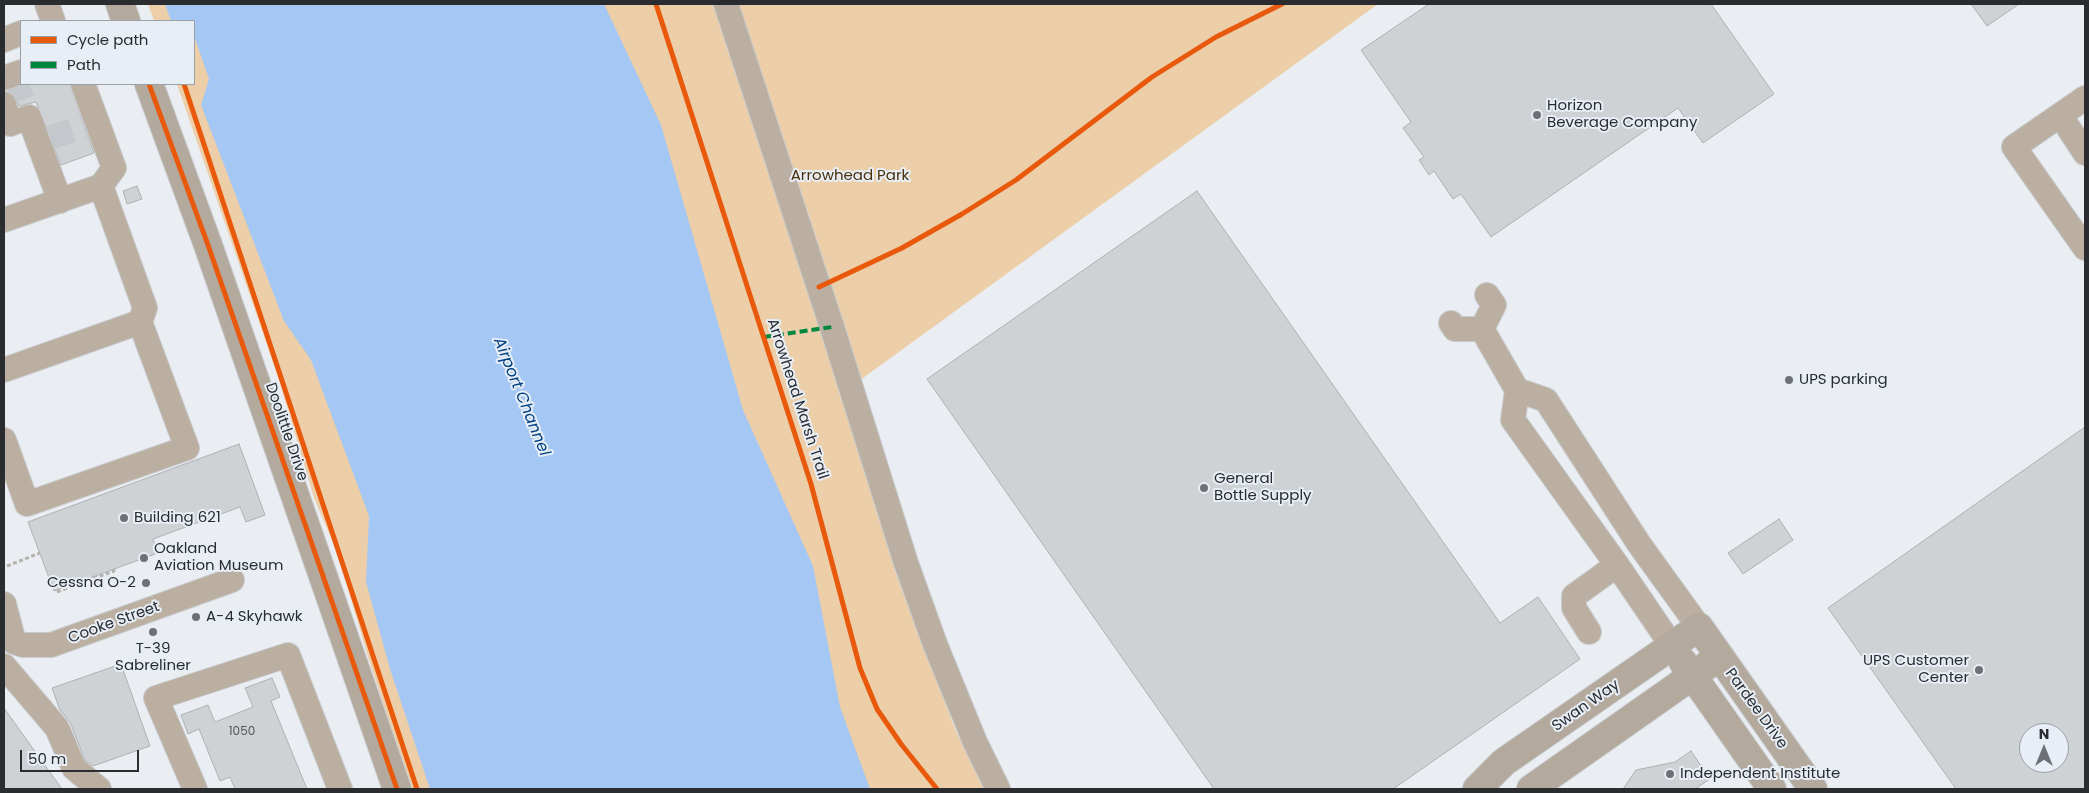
<!DOCTYPE html>
<style>
body{margin:0}
#map{position:relative;width:2089px;height:793px;overflow:hidden;background:#eaeef2;font-family:Poppins,sans-serif}
canvas{display:block}
.frame{position:absolute;inset:0;border:5px solid #2a2c30;pointer-events:none}
.legend{position:absolute;left:20px;top:20px;width:175px;height:65px;box-sizing:border-box;background:#e7eef6;border:1px solid #9ba0a7;margin:0;padding:6px 9px;list-style:none;font-size:15px;color:#2a2c30}
.legend li{display:flex;align-items:center;gap:10px;height:25px}
.legend b{width:25px;border:1px solid #9ba0a7}
.north{position:absolute;left:2019px;top:723px;width:50px;height:50px;box-sizing:border-box;background:#e7eef6;border:1px solid #9ba0a7;border-radius:50%;rotate:0deg;font-size:14px;font-weight:700;line-height:20px;text-align:center;color:#2a2c30}
.north::after{content:'';display:block;margin:auto;width:18px;height:22px;background:#6d7074;clip-path:polygon(50% 0,100% 100%,50% 72%,0 100%)}
.scale{position:absolute;left:20px;top:750px;width:119px;height:22px;box-sizing:border-box;border:2px solid #2a2c30;border-top:0;padding-left:6px;font-size:15px;line-height:18px;white-space:nowrap;color:#2a2c30;-webkit-text-stroke:4px #e7eef6;paint-order:stroke}
</style>
<div id="map">
<canvas width="2089" height="793"></canvas>
<div class="frame"></div>
<ul class="legend">
<li><b style="height:6px;background:#e8590c"></b>Cycle path</li>
<li><b style="height:6px;background:#00873e"></b>Path</li>
</ul>
<div class="north">N</div>
<div class="scale">50 m</div>
</div>
<script>
const ctx = document.querySelector('canvas').getContext('2d');
ctx.lineJoin = 'round';
function fill(path, color) { ctx.fillStyle = color; ctx.fill(path, 'evenodd'); }
const shape = rows => new Path2D(rows.map(r => 'M' + r).join(''));
function trace(path, color, width, dash) { ctx.strokeStyle = color; ctx.lineWidth = width; ctx.lineCap = dash ? 'butt' : 'round'; ctx.setLineDash(dash || []); ctx.stroke(path); }
function drawText(font, color, halo, rows, align = 'center') {
  ctx.font = font + ' Poppins,sans-serif'; ctx.lineWidth = 4; ctx.setLineDash([]); ctx.textBaseline = 'middle'; ctx.strokeStyle = halo; ctx.fillStyle = color; for (const [text, x, y, turn = 0] of rows) {
    ctx.save(); ctx.translate(x, y); ctx.rotate((+turn || 0) * Math.PI / 180); ctx.textAlign = isNaN(turn) ? turn : align; if (halo) ctx.strokeText(text, 0, 0); ctx.fillText(text, 0, 0); ctx.restore();
  }
}
fill(shape([
 [148,4,1378,4,841,394,897,577,955,729,984,789,411,789,369,660,337,552,314,498,279,380,177,84,194,84,194,21,154,21]
]), '#eccea9');
fill(shape([
 [165,4,604,4,661,125,743,410,813,566,840,707,870,789,430,789,390,669,366,582,369,516,311,360,284,321,201,105,209,79,194,36,194,21,171,21]
]), '#a5c7f3');
const building = shape([
 [1429,4,1711,4,1774,94,1703,143,1678,108,1491,237,1461,194,1453,199,1434,171,1429,175,1419,160,1424,157,1403,128,1411,122,1361,50,1429,4],
 [1971,4,2019,4,1987,26,1971,4],
 [27,84,70,84,94,153,61,165,36,102,19,106,14,94,8,91,27,84],
 [137,186,142,199,127,204,123,191,137,186],
 [1197,191,1500,623,1538,597,1580,659,1393,789,1214,789,927,379,1197,191],
 [2085,427,2085,789,1956,789,1828,608,2085,427],
 [2029,733,2059,733,2059,763,2029,763,2029,733],
 [239,444,265,515,246,522,240,507,153,539,158,553,54,591,28,522,239,444],
 [1779,519,1793,540,1743,574,1728,553,1779,519],
 [121,664,150,746,93,766,85,760,70,722,60,710,52,688,121,664],
 [272,678,280,697,271,701,307,789,235,789,230,777,220,781,199,729,188,734,181,715,208,705,215,722,253,707,245,688,272,678],
 [4,708,54,778,62,789,4,789,4,708],
 [1691,751,1710,779,1695,789,1623,789,1636,770,1675,762,1691,751]
]);
fill(building, '#cfd2d5');
trace(building, '#adb0b3', 1);
trace(shape([
 [7,92,31,84],
 [49,138,86,126]
]), '#c4c7cb', 24, [24, 12]);
const minor = shape([
 [47,4,53,21],
 [726,4,832,327,906,563,935,644,975,742,998,789],
 [4,40,21,33],
 [4,78,21,72],
 [2085,98,2014,147,2085,248],
 [4,104,10,124,29,117,60,201],
 [2060,115,2085,153],
 [4,220,101,186,114,168,83,84],
 [1451,323,1455,329,1482,329,1494,305,1487,295],
 [1482,329,1517,390],
 [4,370,140,322],
 [4,440,27,504,187,448,140,322,145,308,101,186],
 [4,604,14,642],
 [1589,632,1574,608,1574,596,1617,565],
 [14,642,23,645,51,645,232,580],
 [1672,646,1617,565,1513,420,1517,390,1546,400,1639,544,1699,627],
 [4,666,57,728,74,768,99,789],
 [195,789,156,698,288,655,340,789]
]);
const major = shape([
 [120,4,126,21],
 [149,84,208,245,397,789],
 [1683,662,1772,789],
 [1477,789,1504,762,1699,627,1813,789],
 [1531,789,1719,657]
]);
trace(minor, '#c8cbce', 26);
trace(major, '#c8cbce', 30);
trace(shape([
 [7,566,40,553],
 [57,592,114,571,113,569]
]), '#b7b2ac', 3, [4, 2.5]);
trace(minor, '#bbafa1', 24);
trace(major, '#b3a99d', 28);
trace(shape([
 [764,337,832,327]
]), '#00873e', 4, [8, 4]);
trace(shape([
 [656,4,811,484,860,668,877,709,901,744,937,789],
 [149,84,208,245,397,789],
 [184,84,417,789],
 [819,287,902,248,962,214,1016,180,1152,77,1216,37,1282,4]
]), '#e8590c', 5);
for (const [x, y, r, color] of [
 [1537,115,5,"#6d7074"],
 [1789,380,5,"#6d7074"],
 [1204,488,5,"#6d7074"],
 [124,518,5,"#6d7074"],
 [144,558,5,"#6d7074"],
 [146,583,5,"#6d7074"],
 [196,617,5,"#6d7074"],
 [153,632,5,"#6d7074"],
 [1979,670,5,"#6d7074"],
 [1670,774,5,"#6d7074"]
]) { const dot = new Path2D(); dot.arc(x, y, r, 0, 2 * Math.PI); ctx.fillStyle = color; ctx.fill(dot); trace(dot, '#e7eef6', 2); }
drawText('12px', '#535659', null, [
 ["1050",242,732]
]);
drawText('15px', '#2a2c30', '#e7eef6', [
 ["Horizon",1547,106],
 ["Beverage Company",1547,123],
 ["UPS parking",1799,380],
 ["General",1214,479],
 ["Bottle Supply",1214,496],
 ["Building 621",134,518],
 ["Oakland",154,549],
 ["Aviation Museum",154,566],
 ["Cessna O-2",136,583,"right"],
 ["A-4 Skyhawk",206,617],
 ["T-39",153,649,"center"],
 ["Sabreliner",153,666,"center"],
 ["UPS Customer",1969,661,"right"],
 ["Center",1969,678,"right"],
 ["Independent Institute",1680,774]
], 'left');
drawText('15px', '#4a300b', '#e7eef6', [
 ["Arrowhead Park",850,176]
]);
drawText('15px', '#2a2c30', '#e7eef6', [
 ["Arrowhead Marsh Trail",797,399,72],
 ["Doolittle Drive",286,432,71],
 ["Cooke Street",114,623,-20],
 ["Swan Way",1586,706,-35],
 ["Pardee Drive",1756,709,54]
]);
drawText('italic 16px', '#014184', '#e7eef6', [
 ["Airport Channel",521,397,68]
]);
</script>
